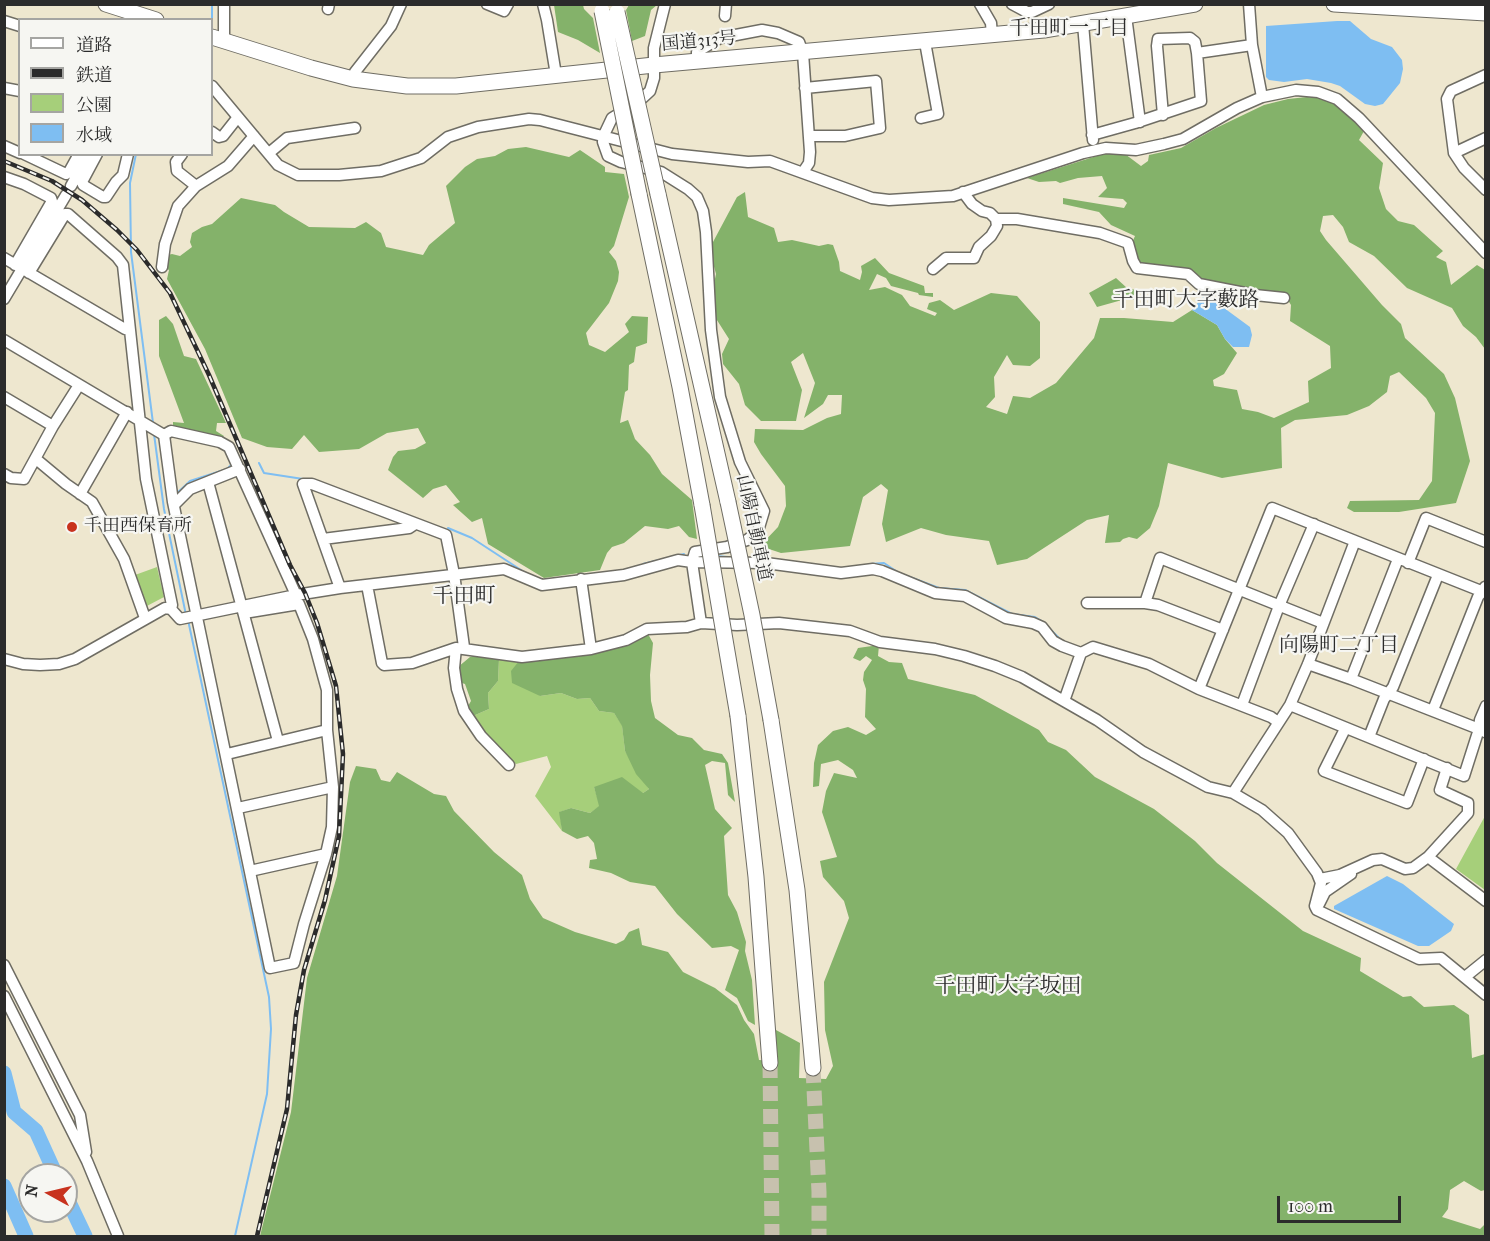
<!DOCTYPE html>
<meta charset="utf-8">
<style>
body{margin:0}
#map{position:relative;width:1490px;height:1241px;overflow:hidden;background:#eee7cf;font-family:"IM FELL French Canon","Noto Serif JP",serif}
canvas{display:block}
.frame{position:absolute;inset:0;border:6px solid #2b2b2b;pointer-events:none}
.legend{position:absolute;left:18px;top:18px;width:195px;height:138px;box-sizing:border-box;background:#f6f6f2;border:2px solid #a5a5a2;margin:0;padding:8px 10px;list-style:none;font-size:18px;color:#2b2b2b}
.legend li{display:flex;align-items:center;gap:12px;height:30px}
.legend b{width:30px;border:2px solid #a5a5a2}
.north{position:absolute;left:18px;top:1163px;width:60px;height:60px;box-sizing:border-box;background:#f6f6f2;border:2px solid #a5a5a2;border-radius:50%;rotate:278deg;font-size:16px;font-weight:700;line-height:24px;text-align:center;color:#2b2b2b}
.north::after{content:'';display:block;margin:auto;width:21px;height:27px;background:#c8321e;clip-path:polygon(50% 0,100% 100%,50% 72%,0 100%)}
.scale{position:absolute;left:1277px;top:1196px;width:124px;height:27px;box-sizing:border-box;border:3px solid #2b2b2b;border-top:0;padding-left:8px;font-size:18px;line-height:21px;white-space:nowrap;color:#2b2b2b;-webkit-text-stroke:4px #f6f6f2;paint-order:stroke}
</style>
<div id="map">
<canvas width="1490" height="1241"></canvas>
<div class="frame"></div>
<ul class="legend">
<li><b style="height:8px;background:#fff"></b>道路</li>
<li><b style="height:8px;background:#2b2b2b"></b>鉄道</li>
<li><b style="height:16px;background:#a6cf7a"></b>公園</li>
<li><b style="height:16px;background:#7ebef2"></b>水域</li>
</ul>
<div class="north">N</div>
<div class="scale">100 m</div>
</div>
<script>
const ctx = document.querySelector('canvas').getContext('2d');
ctx.lineJoin = 'round';
function fill(path, color) { ctx.fillStyle = color; ctx.fill(path, 'evenodd'); }
const shape = rows => new Path2D(rows.map(r => 'M' + r).join(''));
function trace(path, color, width, dash) { ctx.strokeStyle = color; ctx.lineWidth = width; ctx.lineCap = dash ? 'butt' : 'round'; ctx.setLineDash(dash || []); ctx.stroke(path); }
function drawText(font, color, halo, rows, align = 'center') {
  ctx.font = font + ' "IM FELL French Canon","Noto Serif JP",serif'; ctx.lineWidth = 4.5; ctx.setLineDash([]); ctx.textBaseline = 'middle'; ctx.strokeStyle = halo; ctx.fillStyle = color; for (const [text, x, y, turn = 0] of rows) {
    ctx.save(); ctx.translate(x, y); ctx.rotate((+turn || 0) * Math.PI / 180); ctx.textAlign = isNaN(turn) ? turn : align; if (halo) ctx.strokeText(text, 0, 0); ctx.fillText(text, 0, 0); ctx.restore();
  }
}
fill(shape([
 [157,567,164,597,145,607,135,575],
 [499,659,519,661,540,696,561,693,577,699,590,698,599,711,614,713,622,725,625,751,649,789,643,793,594,787,600,806,590,813,571,808,560,812,562,831,535,796,551,767,547,756,516,764,483,733,473,716,489,709,488,693,498,681],
 [1485,816,1485,890,1456,869]
]), '#a6cf7a');
fill(shape([
 [554,5,583,5,584,9,593,18,600,53,578,40,558,32],
 [629,5,657,5,651,10,645,36,632,41,626,10],
 [1307,97,1323,98,1341,108,1364,131,1359,140,1383,163,1379,188,1386,209,1398,221,1414,225,1443,251,1436,257,1446,262,1451,285,1477,265,1485,270,1485,349,1476,337,1463,326,1452,308,1407,288,1374,256,1349,242,1343,227,1333,215,1323,216,1320,231,1326,240,1382,305,1401,324,1405,338,1444,374,1455,398,1470,461,1456,503,1399,512,1354,512,1347,508,1350,501,1419,500,1432,481,1435,413,1426,398,1399,372,1390,376,1387,392,1369,406,1347,415,1295,420,1281,428,1282,468,1222,478,1168,463,1159,506,1150,528,1137,539,1129,537,1123,539,1120,542,1105,543,1109,515,1087,520,1027,559,997,565,989,541,946,535,921,528,886,542,882,524,888,490,881,484,863,497,850,546,781,553,760,546,778,527,786,506,785,486,761,454,754,442,755,429,803,430,827,418,841,414,842,395,828,395,823,404,804,418,815,383,803,353,791,362,802,390,796,421,761,421,745,405,739,384,723,364,722,354,729,339,715,317,713,288,716,274,712,259,713,242,737,197,745,192,748,217,774,228,778,242,792,240,819,246,828,244,833,245,839,262,840,271,860,280,862,272,861,266,875,258,889,273,924,286,925,293,933,293,933,297,919,295,918,293,891,286,886,278,877,274,869,290,885,287,902,295,910,306,935,316,937,313,927,309,929,303,940,300,954,310,991,293,1017,296,1040,322,1040,358,1030,366,1013,365,1007,355,994,377,995,397,986,407,1007,414,1013,396,1030,398,1056,383,1094,338,1100,318,1124,318,1173,322,1192,310,1217,325,1225,339,1237,353,1224,374,1213,380,1214,386,1237,390,1242,409,1258,412,1274,418,1309,402,1308,381,1331,368,1330,346,1290,321,1291,305,1284,294,1217,288,1192,276,1141,268,1130,247,1135,236,1111,225,1099,212,1063,204,1063,198,1124,208,1127,203,1123,199,1098,197,1107,188,1102,176,1078,178,1060,183,1056,181,1039,182,1027,178,1106,153,1125,154,1141,166,1148,161,1149,155,1181,148,1216,128,1264,105,1288,99],
 [526,147,569,157,580,150,605,167,605,172,624,174,629,197,614,246,609,252,616,261,619,272,618,281,609,303,586,333,589,345,605,352,629,332,625,324,632,316,648,317,647,343,636,347,634,362,629,365,628,390,625,392,620,423,628,420,635,439,650,455,662,474,692,500,697,539,689,537,679,526,668,529,645,526,624,543,612,547,607,553,600,570,544,578,488,544,482,518,472,522,453,505,460,502,446,485,433,489,423,498,388,470,393,457,398,451,415,449,426,443,418,428,387,433,359,449,319,452,304,435,292,449,267,447,242,438,205,349,167,279,169,270,164,267,164,256,172,254,180,256,192,247,190,242,192,233,202,227,212,224,241,198,275,205,284,212,309,227,355,228,366,222,381,233,386,247,423,255,429,245,455,223,446,186,465,167,477,159,495,156,508,149],
 [1116,278,1127,288,1140,291,1137,300,1122,300,1097,307,1089,293],
 [166,316,173,324,184,356,196,359,226,423,217,423,216,431,224,436,220,440,173,426,173,422,184,423,159,356,159,320],
 [648,634,653,643,650,675,651,701,655,718,678,735,692,738,704,750,722,754,728,763,735,802,728,795,725,763,712,761,705,765,715,809,732,828,724,836,728,895,737,912,746,942,745,951,752,980,755,1025,748,1021,737,998,725,990,739,950,731,946,712,948,677,914,655,886,630,882,611,873,589,868,590,860,597,859,594,843,588,836,577,839,562,831,559,812,571,808,590,813,599,806,594,787,622,777,643,793,649,789,636,774,625,751,622,726,614,713,599,711,590,698,577,699,561,693,540,696,512,683,511,671,519,661,620,647],
 [879,645,878,656,889,662,902,663,908,679,975,695,1039,730,1048,742,1066,750,1095,777,1154,809,1195,841,1217,863,1303,931,1361,958,1360,971,1403,997,1411,996,1424,1007,1454,1005,1469,1015,1472,1058,1485,1054,1485,1190,1481,1191,1464,1181,1450,1190,1448,1209,1442,1217,1480,1229,1485,1224,1485,1236,260,1236,291,1112,307,978,337,876,350,782,356,766,376,769,381,780,390,782,397,772,434,794,446,796,454,811,494,852,522,875,530,899,543,918,575,932,616,944,624,940,629,932,639,928,642,945,668,952,683,972,715,988,737,1005,744,1020,754,1034,759,1060,774,1061,776,1030,800,1043,799,1078,826,1079,833,1066,825,1030,824,982,849,918,844,901,823,877,820,861,837,857,822,812,826,791,834,773,857,778,853,770,838,760,821,764,819,786,813,787,814,763,818,745,833,731,848,727,866,735,876,729,865,717,866,689,863,680,864,672,872,660,866,656,860,661,853,658,858,648],
 [478,655,499,659,498,681,488,693,489,709,473,716,468,706,471,701,465,684,459,682,458,667,470,657]
]), '#84b26a');
fill(shape([
 [1337,21,1350,21,1371,39,1392,47,1402,60,1403,69,1400,83,1383,104,1375,106,1365,104,1340,86,1331,83,1307,79,1284,82,1269,80,1266,77,1266,26],
 [1205,294,1250,327,1252,335,1249,347,1233,347,1225,339,1217,325,1192,310],
 [1387,876,1403,884,1454,924,1451,931,1429,946,1418,946,1334,909,1334,906]
]), '#7ebef2');
trace(shape([
 [212,30,212,4],
 [136,154,130,183,131,252,153,423],
 [154,434,164,509,186,615],
 [259,463,264,473,303,479],
 [175,495,190,481,227,469,232,464],
 [388,508,430,524],
 [448,528,472,538,524,572],
 [716,556,728,557],
 [643,564,684,554],
 [870,564,884,563,899,573,939,588,965,590,1012,614,1035,617,1043,622],
 [188,620,269,997,271,1029,267,1094,235,1236],
 [1049,628,1060,639]
]), '#7ebef2', 2);
trace(shape([
 [4,1073,14,1112,36,1131,56,1175],
 [4,1186,26,1236],
 [66,1196,85,1236]
]), '#7ebef2', 15);
trace(shape([
 [770,1063,772,1236],
 [813,1068,819,1192,819,1236]
]), '#c7c1ae', 15, [15, 8]);
const minor = shape([
 [224,4,224,41],
 [487,4,504,11,508,4],
 [543,4,547,20,556,75],
 [665,4,654,48,654,78,650,91,637,103,612,118,603,137,603,142,608,156,621,162,661,172,688,189,697,197,703,211,706,232,711,330,720,397,740,462,764,511,758,531,747,540,727,547,695,552,692,562,701,623],
 [980,4,991,23,992,35],
 [1012,4,1027,12,1032,12,1049,4],
 [1249,4,1252,45,1262,97],
 [328,9,329,4],
 [725,16,726,4],
 [1126,16,1140,122],
 [4,21,20,26],
 [1083,24,1093,140],
 [697,61,697,52,720,38,762,30,778,33,799,42,803,53,810,152,809,163,803,172],
 [1486,75,1451,91,1447,99,1454,153,1464,168,1486,190],
 [353,79,355,72,391,26,401,4],
 [212,86,278,165,298,175,339,175,381,171,421,158,448,137,478,127,529,119,540,120,672,154,748,162,770,161,872,198,889,200,953,196,1083,153,1106,148,1136,150,1164,144,1183,139,1237,108,1262,97,1296,90,1318,92,1337,99,1359,118,1486,253],
 [4,88,20,91],
 [805,88,876,81,880,128,845,136,809,136],
 [1163,115,1157,46,1158,39,1190,38,1195,42,1197,53],
 [921,118,938,114,925,42],
 [212,132,219,137,223,136,238,117],
 [1092,135,1135,123,1201,101,1197,53,1252,45],
 [4,146,20,153],
 [269,153,287,138,355,128],
 [1454,153,1486,138],
 [24,154,66,174,69,172,79,154],
 [97,154,82,182,83,185,103,197,106,197,116,182,123,175,128,154],
 [182,154,176,162,177,171,196,186],
 [4,177,24,184,51,198,52,201,15,265],
 [71,186,89,154],
 [996,219,1017,219,1100,233,1128,243,1133,261,1137,268,1188,274,1199,284,1255,295,1284,298],
 [4,258,125,329,130,330],
 [162,267,165,244,178,206,196,186,228,166,254,136],
 [933,269,946,258,974,258,979,247,991,236,997,226,996,219,990,213,982,211,972,204,963,192],
 [29,273,65,214,68,214,117,257,123,265,146,479,172,605,171,609],
 [4,299,66,195],
 [4,340,164,435,173,502,270,968,294,963,304,924,326,854,332,827,333,787,327,730,327,690,313,639,299,604,244,613],
 [4,397,53,426],
 [164,435,171,431,220,442,229,447,296,595],
 [36,459,66,484,92,502,124,559,145,618],
 [4,474,11,478,24,479,53,426,79,385],
 [208,482,278,741],
 [80,494,127,412],
 [174,505,190,489,240,469],
 [323,539,409,528,415,524],
 [1408,563,1426,518,1486,542],
 [581,579,591,649],
 [367,585,382,663,384,665,412,663,456,648,522,657,591,649,626,640,647,629,687,627,701,623,737,625,779,623,850,631,880,642,935,649,964,656,995,666,1022,677,1097,720,1143,752,1208,787,1233,793,1262,810,1288,833,1317,873,1321,883,1315,906,1317,910],
 [340,588,303,484,312,484,446,535,454,574,464,647],
 [1087,603,1145,603,1158,605,1223,630],
 [1145,603,1160,558,1323,623],
 [456,648,454,668,457,689,464,711,481,736,509,765],
 [4,659,23,664,40,665,59,664,75,659,165,608,171,609,180,619,296,595,340,588,504,569,542,585,624,575,678,560,692,562,766,563,841,573,873,569,882,571,935,593,965,596,1006,618,1033,623,1042,627,1053,641,1062,646,1081,653,1093,647,1149,664,1199,689,1271,717,1278,722],
 [1308,664,1351,679,1398,559],
 [1199,689,1272,508,1486,593],
 [1064,701,1081,653],
 [1242,705,1279,606,1314,524],
 [1290,705,1464,776,1479,729,1351,679],
 [1433,710,1478,597,1485,587],
 [1345,729,1324,771,1407,803,1424,759],
 [1485,732,1479,729,1480,720,1486,706],
 [1369,737,1384,699,1393,687,1438,575],
 [227,754,327,730],
 [1233,793,1290,705,1308,664,1355,541],
 [238,808,333,787],
 [1428,857,1486,901],
 [250,871,326,854],
 [1320,879,1340,875,1373,860,1382,859,1405,869,1413,868,1428,857,1468,813,1468,803,1440,790,1447,768],
 [1319,904,1325,892,1351,874],
 [1317,910,1419,959,1441,958,1486,995],
 [4,965,80,1115,86,1152],
 [1465,977,1486,960],
 [4,996,87,1161,118,1236]
]);
const highway = shape([
 [106,4,156,20],
 [1334,4,1486,13],
 [212,37,311,68,353,79,407,86,456,86,654,65,1044,30,1195,4],
 [639,194,680,387,702,505],
 [658,194,728,502],
 [738,716,756,877,770,1063],
 [771,720,797,890,813,1068]
]);
trace(minor, '#6f6d64', 13);
trace(highway, '#6f6d64', 17);
trace(minor, '#fff', 10);
trace(highway, '#fff', 15);
const rail = shape([
 [4,161,52,181,82,200,117,230,137,250,170,293,209,375,290,565,305,593,317,623,336,686,343,754,339,836,325,900,304,970,296,1015,287,1109,257,1236]
]);
trace(rail, '#2b2b2b', 4.5);
trace(rail, '#f6f6f2', 2, [7]);
const highwayBridge = shape([
 [602,11,639,194],
 [617,12,658,194],
 [728,502,752,615,771,720],
 [702,505,738,716]
]);
trace(highwayBridge, '#6f6d64', 17, []);
trace(highwayBridge, '#fff', 15);
for (const [x, y, r, color] of [
 [72,527,6,"#c8321e"]
]) { const dot = new Path2D(); dot.arc(x, y, r, 0, 2 * Math.PI); ctx.fillStyle = color; ctx.fill(dot); trace(dot, '#f6f6f2', 2); }
drawText('18px', '#2b2b2b', '#f6f6f2', [
 ["国道313号",699,42,-5],
 ["山陽自動車道",753,528,78]
]);
drawText('18px', '#2b2b2b', '#f6f6f2', [
 ["千田西保育所",84,527]
], 'left');
drawText('20px', '#2b2b2b', '#f6f6f2', [
 ["千田町一丁目",1069,29],
 ["向陽町二丁目",1339,646]
]);
drawText('21px', '#2b2b2b', '#f6f6f2', [
 ["千田町大字藪路",1186,301],
 ["千田町",464,597],
 ["千田町大字坂田",1008,987]
]);
</script>
